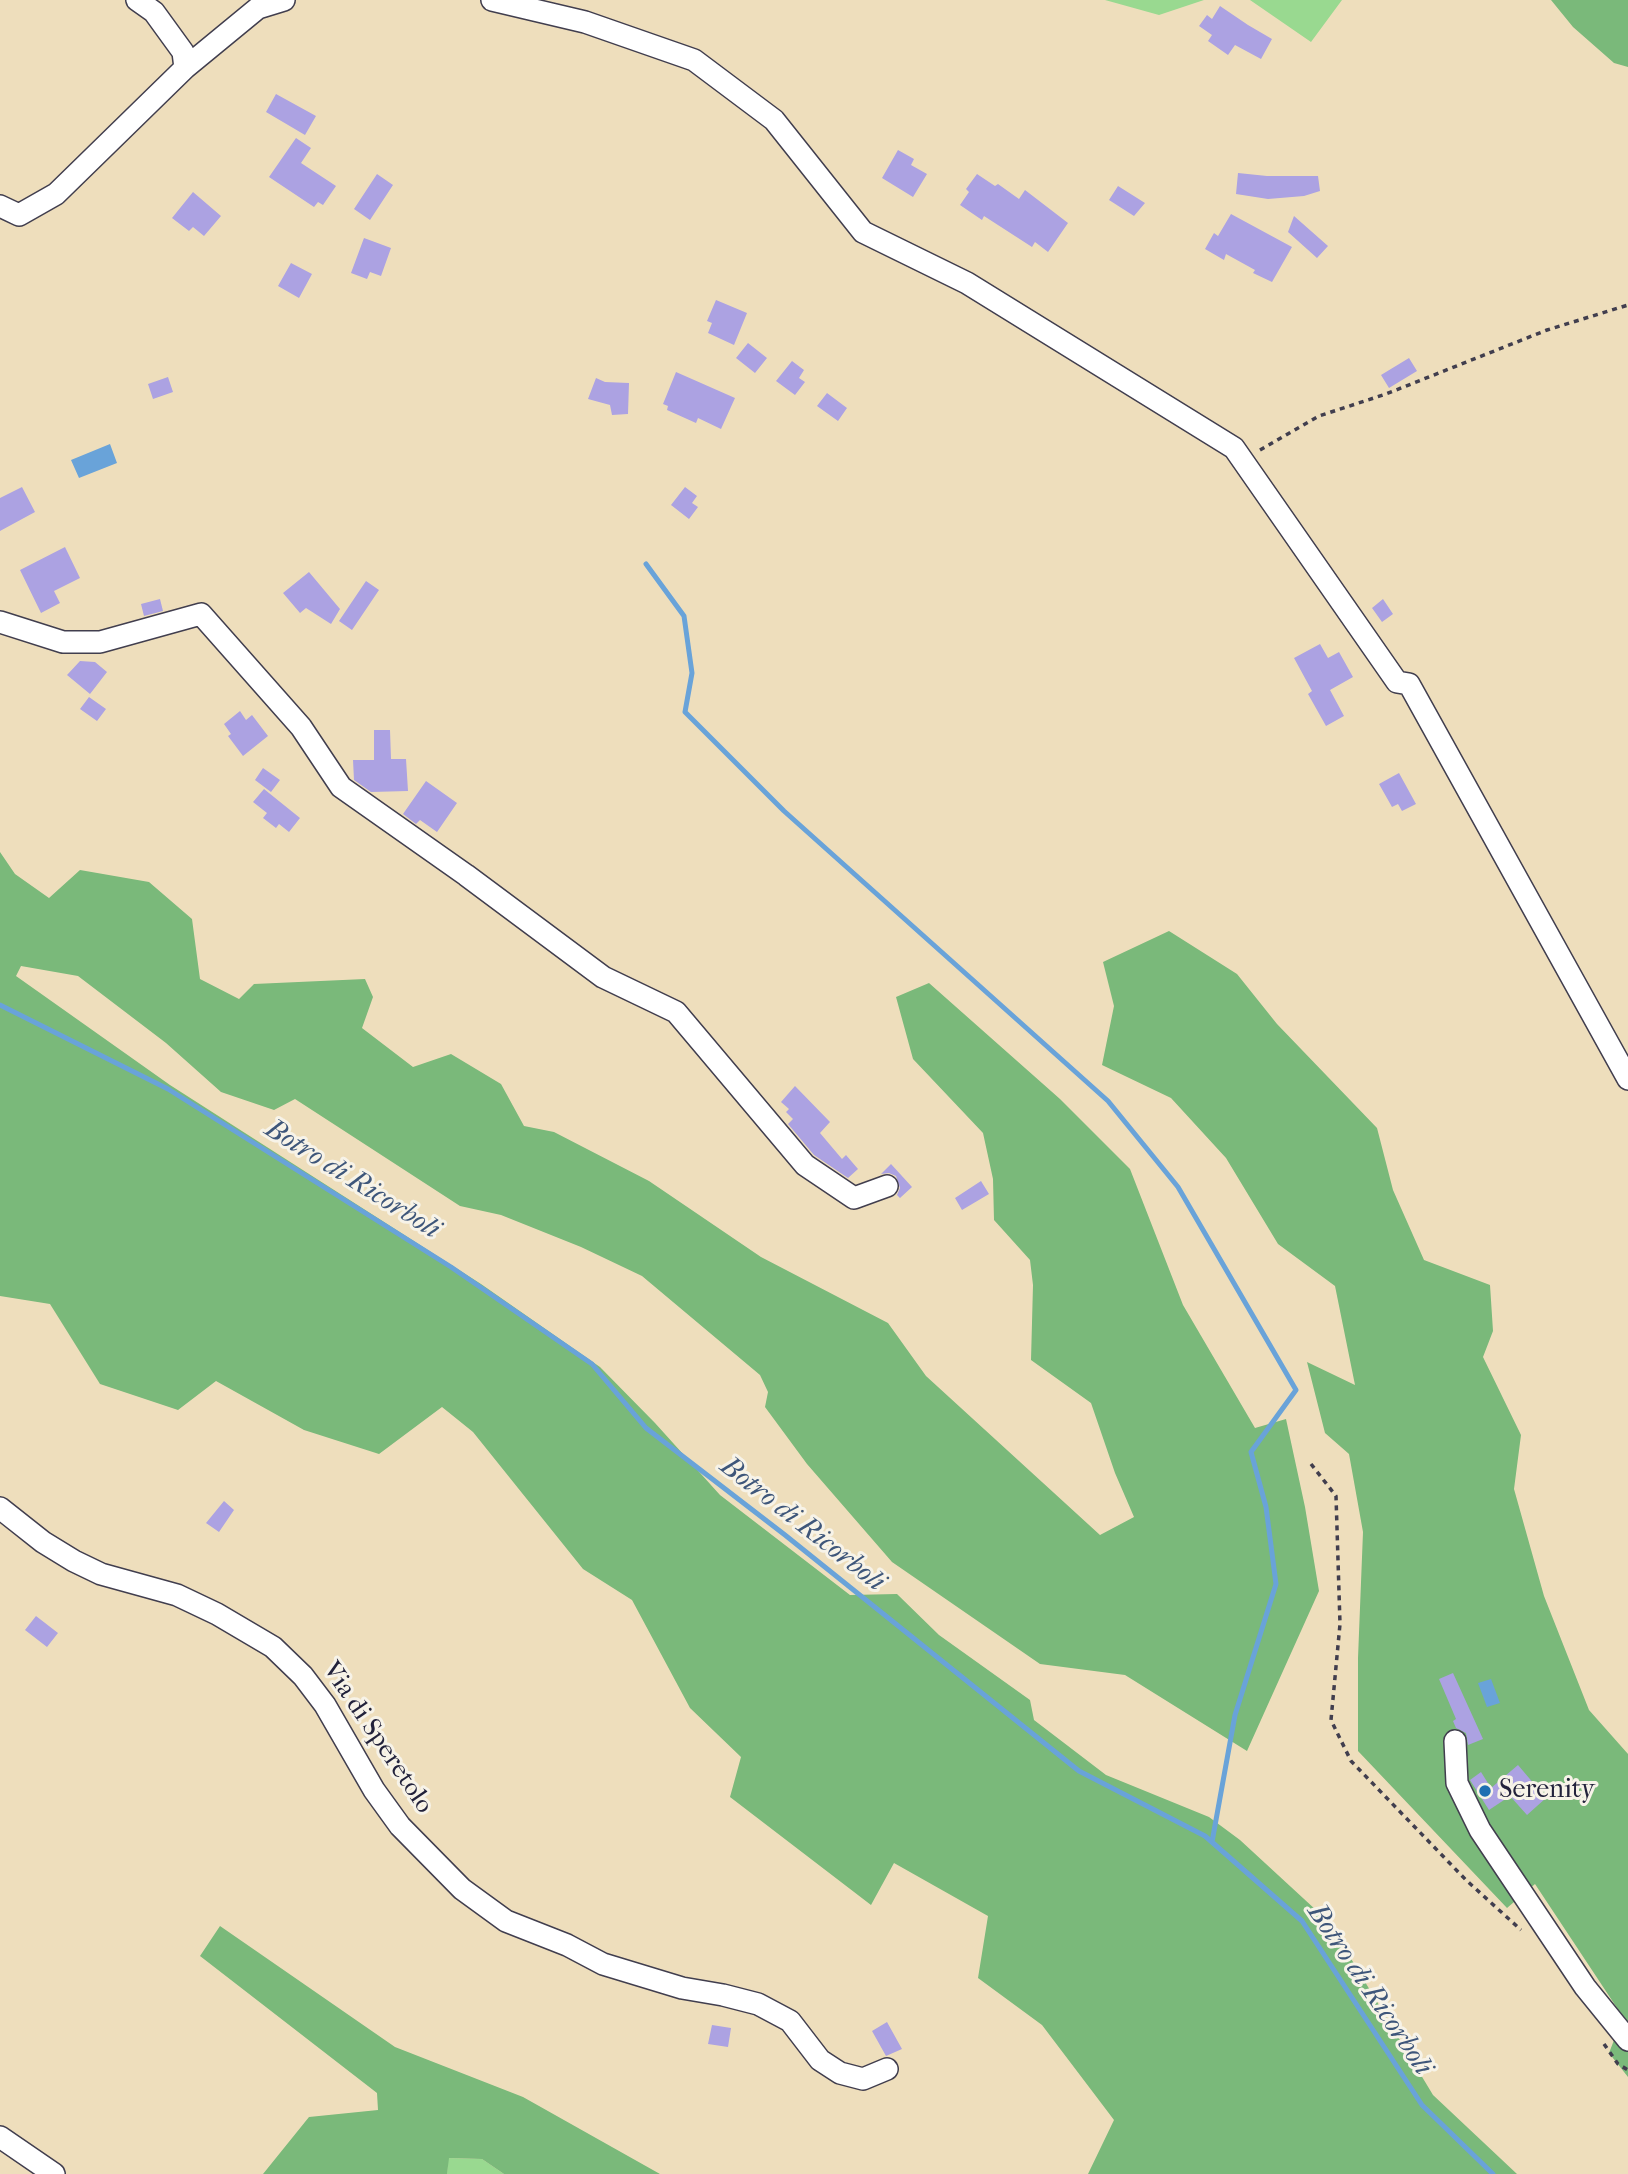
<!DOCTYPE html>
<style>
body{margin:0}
canvas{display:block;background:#eedebc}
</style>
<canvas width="1628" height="2174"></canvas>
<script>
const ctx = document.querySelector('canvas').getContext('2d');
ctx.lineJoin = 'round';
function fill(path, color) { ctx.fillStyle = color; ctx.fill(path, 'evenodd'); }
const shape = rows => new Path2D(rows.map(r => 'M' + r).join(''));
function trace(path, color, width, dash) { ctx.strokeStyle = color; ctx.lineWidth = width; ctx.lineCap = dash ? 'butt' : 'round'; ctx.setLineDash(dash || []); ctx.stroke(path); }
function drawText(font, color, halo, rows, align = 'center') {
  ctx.font = font + ' "IM FELL French Canon",serif'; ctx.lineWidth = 6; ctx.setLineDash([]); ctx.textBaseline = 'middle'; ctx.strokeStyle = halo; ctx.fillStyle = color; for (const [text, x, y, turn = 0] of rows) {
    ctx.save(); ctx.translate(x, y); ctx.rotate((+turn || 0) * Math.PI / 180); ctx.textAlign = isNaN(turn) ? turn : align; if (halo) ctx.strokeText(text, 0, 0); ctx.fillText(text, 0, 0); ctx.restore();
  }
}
fill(shape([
 [1105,0,1204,0,1159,15],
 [1250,0,1342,0,1311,42],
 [448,2158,482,2159,504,2174,447,2174]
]), '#99d990');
fill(shape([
 [1551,0,1628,0,1628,67,1614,63,1573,27],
 [0,852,15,874,49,898,80,870,149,882,192,919,200,979,239,999,254,984,365,979,373,997,362,1028,413,1067,451,1054,501,1084,524,1126,554,1132,649,1181,761,1257,888,1323,926,1376,1100,1535,1134,1517,1115,1473,1091,1403,1031,1360,1033,1285,1030,1260,994,1220,993,1179,983,1133,913,1059,896,997,929,983,1060,1099,1130,1169,1183,1305,1255,1428,1286,1419,1305,1507,1319,1591,1247,1751,1125,1675,1040,1664,892,1562,807,1464,765,1407,768,1392,760,1375,642,1276,581,1247,501,1215,460,1206,295,1099,274,1110,221,1092,166,1043,78,976,21,966,16,976,170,1085,481,1284,600,1367,655,1423,720,1495,850,1595,897,1594,939,1635,1030,1700,1034,1720,1106,1775,1209,1817,1240,1840,1329,1922,1433,2095,1517,2174,1088,2174,1114,2120,1042,2025,978,1978,988,1916,894,1863,871,1905,730,1797,741,1757,690,1708,632,1600,583,1569,473,1432,442,1407,379,1454,304,1430,216,1381,178,1410,100,1384,50,1304,0,1296],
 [1169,931,1237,974,1277,1024,1377,1128,1393,1190,1424,1260,1490,1285,1493,1331,1483,1357,1521,1435,1514,1489,1544,1596,1589,1710,1628,1754,1628,2077,1609,2053,1623,2017,1535,1884,1507,1908,1358,1751,1358,1658,1363,1532,1349,1454,1325,1433,1307,1362,1355,1385,1335,1286,1278,1244,1226,1158,1171,1098,1102,1065,1114,1006,1103,962],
 [220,1926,395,2047,523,2097,660,2174,504,2174,482,2159,449,2158,447,2174,263,2174,309,2117,378,2110,377,2093,200,1956]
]), '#7ab97a');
fill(shape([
 [110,444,117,463,79,478,71,460],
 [1491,1679,1500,1703,1487,1707,1478,1683]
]), '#69a3d9');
trace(shape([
 [646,564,684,616,692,673,685,712,784,811,1108,1101,1178,1187,1296,1390,1251,1452,1266,1507,1276,1584,1235,1715,1212,1842],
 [0,1005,168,1089,451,1267,592,1364,646,1428,785,1535,1079,1771,1205,1836,1302,1921,1422,2105,1493,2174]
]), '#69a3d9', 5);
fill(shape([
 [1220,6,1248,25,1272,39,1261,59,1235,45,1228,55,1208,41,1212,35,1199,26,1207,15,1212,19],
 [276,94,316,116,305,135,266,112],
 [296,138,311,148,301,163,336,186,323,205,318,202,314,207,269,177],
 [898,150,914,159,911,165,927,174,913,197,882,178],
 [1238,173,1267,176,1318,176,1320,191,1304,196,1268,199,1236,194],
 [377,174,393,185,370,220,354,209],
 [977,174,995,186,998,184,1019,199,1025,190,1068,223,1048,252,1035,242,1032,247,984,216,982,220,960,205,969,192,966,189],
 [1118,186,1145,203,1134,216,1109,200],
 [193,192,221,216,204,236,193,227,189,231,172,218],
 [1231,214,1292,247,1272,282,1253,273,1255,270,1226,254,1224,260,1205,249,1214,233,1218,236],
 [1294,216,1328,246,1317,258,1288,232],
 [364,238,391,248,381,276,370,272,367,279,351,273],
 [291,263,312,274,299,298,278,286],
 [716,300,747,313,734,345,708,333,712,323,707,321],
 [748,343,767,358,755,373,736,358],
 [1409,358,1417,371,1389,388,1381,375],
 [792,361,804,370,799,378,805,382,795,395,776,381],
 [676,372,735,398,721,429,698,418,696,423,667,410,668,406,663,404],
 [168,377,173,392,153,399,148,384],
 [596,378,605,382,629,383,628,414,612,415,610,405,588,399],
 [827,393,847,408,838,421,817,406],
 [22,487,35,512,0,531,0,498],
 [685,487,697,496,692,503,698,507,689,519,671,505],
 [65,547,80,578,54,591,60,603,41,613,20,570],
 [309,572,340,609,331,624,306,608,300,613,283,593],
 [366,581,379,590,352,630,339,621],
 [160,599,163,611,144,616,141,604],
 [1383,599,1393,614,1382,622,1372,608],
 [1320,644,1328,658,1339,652,1353,677,1330,690,1344,716,1326,726,1308,694,1312,691,1294,658],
 [80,661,95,662,107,672,90,694,67,675],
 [89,697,106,709,97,721,80,709],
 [240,711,246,720,252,715,268,736,243,756,228,736,231,734,224,724],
 [374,730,390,730,391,759,406,759,408,791,371,792,354,780,353,760,374,760],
 [263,768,280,780,271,792,255,780],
 [1399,773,1416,804,1402,811,1398,804,1392,807,1379,784],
 [426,781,457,803,437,832,420,820,416,824,403,814],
 [264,789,300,818,289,832,279,824,276,828,263,818,267,813,253,802],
 [795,1086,830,1122,820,1133,842,1159,846,1155,858,1169,848,1178,814,1155,788,1124,793,1119,786,1112,789,1109,781,1102],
 [891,1164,912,1187,900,1198,897,1195,900,1188,896,1176,889,1173,881,1174],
 [981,1181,989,1194,962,1210,955,1198],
 [224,1501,234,1510,219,1532,206,1523],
 [36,1616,58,1633,47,1647,25,1630],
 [1453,1673,1483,1739,1468,1745,1466,1733,1456,1728,1453,1721,1456,1719,1439,1679],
 [1518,1765,1546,1798,1527,1815,1510,1796,1489,1810,1470,1780,1481,1772,1491,1788],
 [887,2022,902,2049,886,2056,872,2031],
 [712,2025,731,2028,728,2047,708,2044]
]), '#aca2e2');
const minor = shape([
 [137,0,154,12,183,52,185,68],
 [492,0,585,22,694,60,774,120,863,232,967,283,1234,448,1397,682,1409,684,1628,1079],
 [0,206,19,215,56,194,185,68,258,8,284,0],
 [0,622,63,642,100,642,201,614,301,727,341,787,466,875,603,977,676,1012,805,1165,854,1198,887,1186],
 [0,1508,43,1542,74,1561,101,1574,177,1595,217,1614,273,1647,303,1676,325,1705,374,1790,400,1826,462,1889,506,1921,567,1945,603,1964,682,1988,723,1995,758,2004,790,2021,820,2060,840,2073,863,2079,887,2069],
 [1455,1741,1457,1783,1480,1830,1585,1987,1628,2040],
 [0,2137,54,2174]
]);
trace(minor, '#413e4e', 24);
trace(shape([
 [1260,450,1319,416,1386,394,1547,330,1628,305],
 [1311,1464,1336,1496,1340,1624,1331,1720,1351,1761,1466,1880,1521,1930],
 [1604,2044,1618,2064,1628,2070]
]), '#413e4e', 3.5, [5, 5]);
trace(minor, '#fff', 21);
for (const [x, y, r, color] of [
 [1485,1791,7,"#1f6fb2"]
]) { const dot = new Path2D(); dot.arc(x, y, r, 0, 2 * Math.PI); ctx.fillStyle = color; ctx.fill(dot); trace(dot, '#f7f3e8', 2.5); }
drawText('26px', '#22223b', '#f7f3e8', [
 ["Via di Speretolo",377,1738,56]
]);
drawText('26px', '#22223b', '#f7f3e8', [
 ["Serenity",1499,1791]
], 'left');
drawText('italic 28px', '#3e567a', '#f7f3e8', [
 ["Botro di Ricorboli",352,1180,32],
 ["Botro di Ricorboli",802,1525,38],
 ["Botro di Ricorboli",1369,1990,56]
]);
</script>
